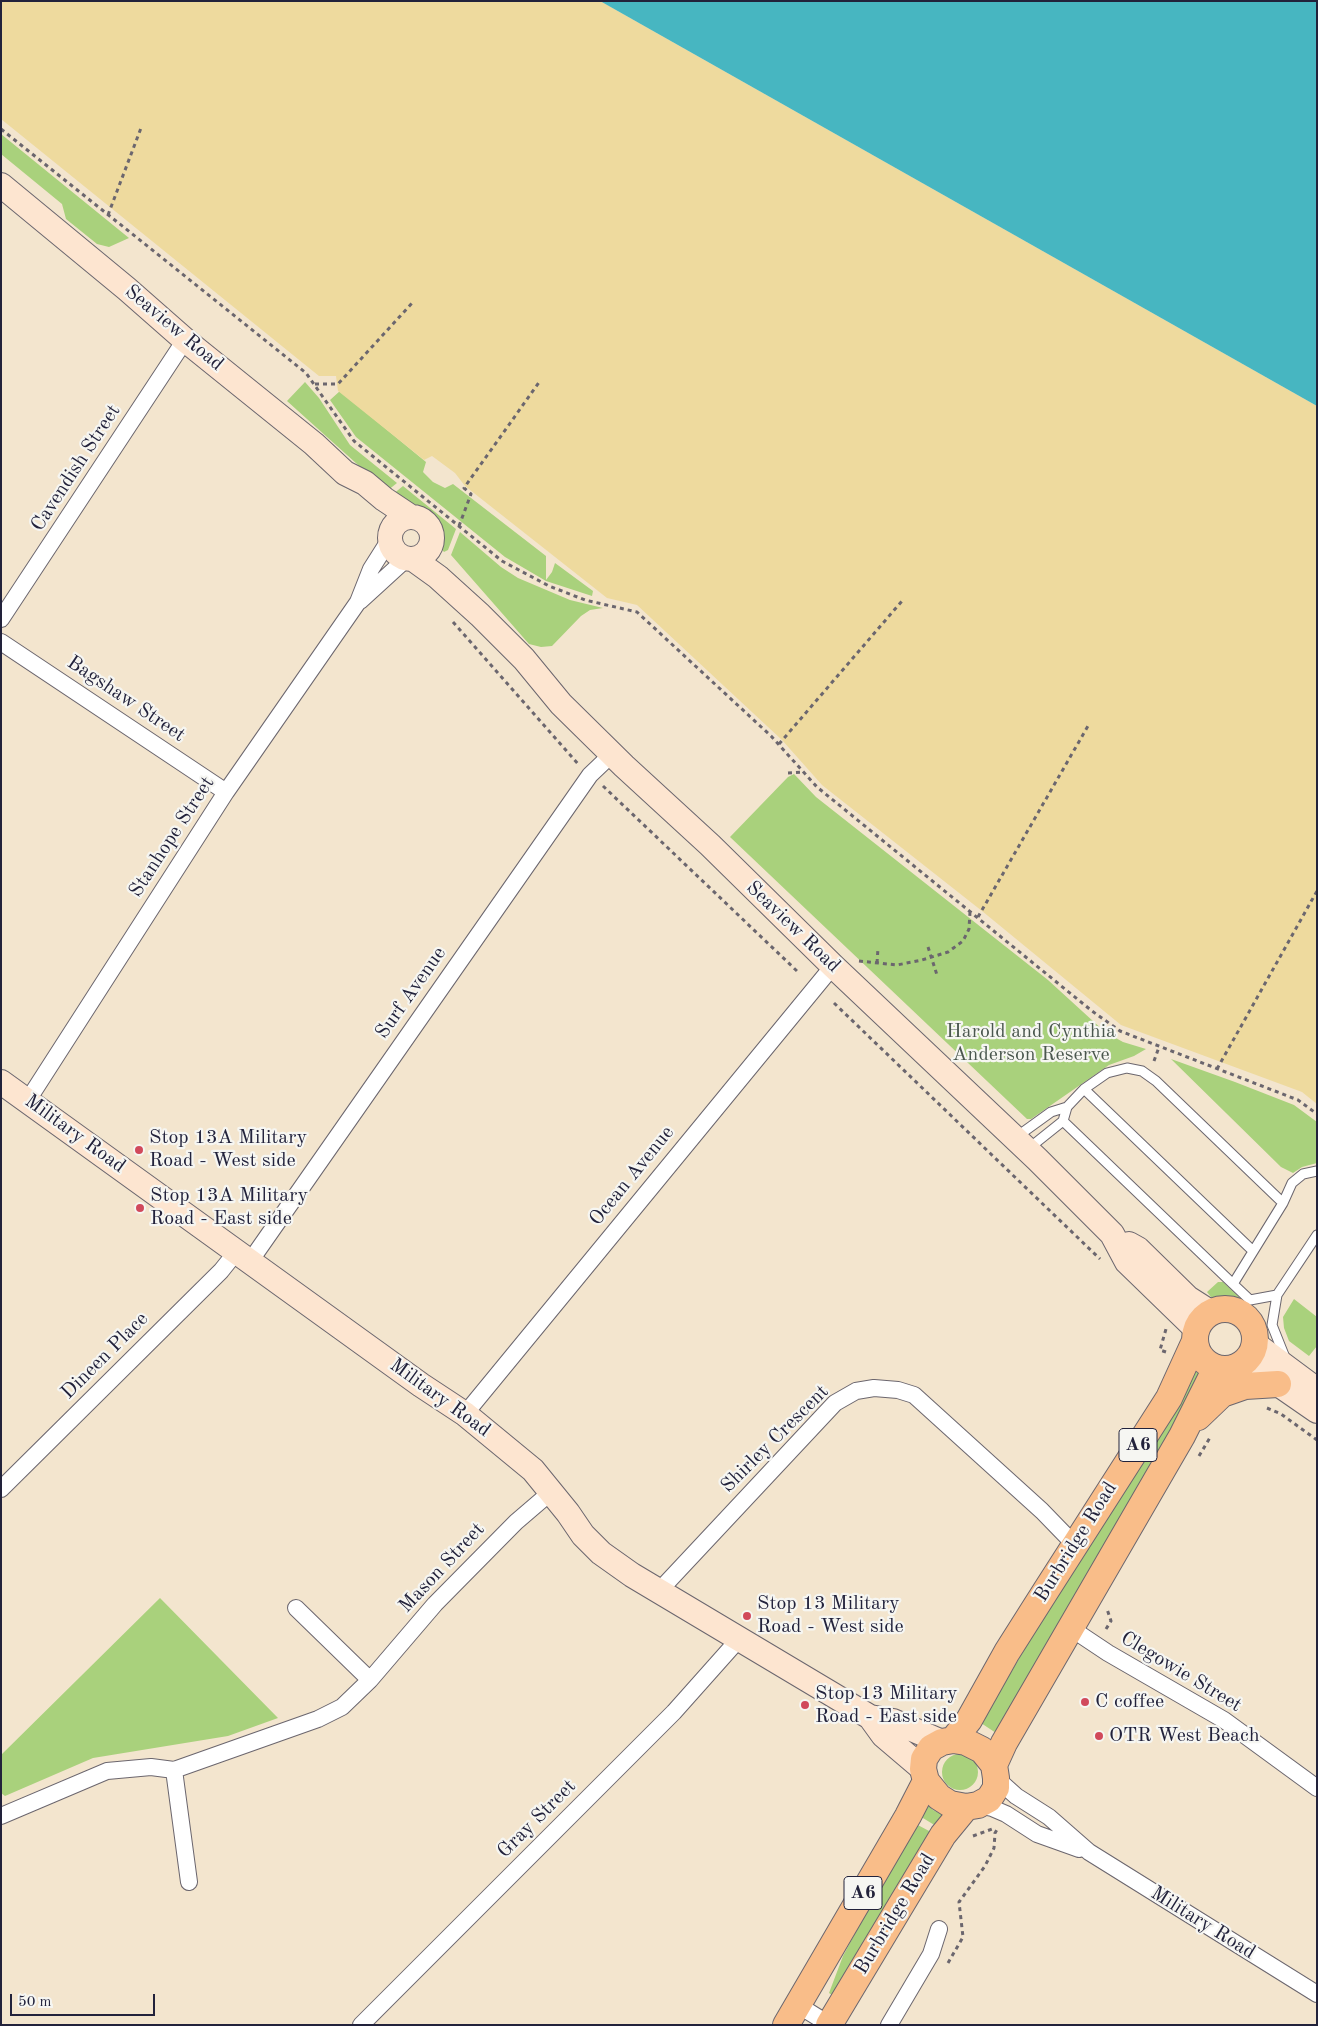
<!DOCTYPE html>
<style>
body{margin:0}
#map{position:relative;width:1318px;height:2026px;overflow:hidden;background:#f3e5ce;font-family:"Old Standard TT",serif}
canvas{display:block}
.frame{position:absolute;inset:0;border:2px solid #22223b;pointer-events:none}
.scale{position:absolute;left:10px;top:1994px;width:145px;height:22px;box-sizing:border-box;border:2px solid #22223b;border-top:0;padding-left:6px;font-size:15px;line-height:18px;white-space:nowrap;color:#22223b;-webkit-text-stroke:4px #f6f6f2;paint-order:stroke}
</style>
<div id="map">
<canvas width="1318" height="2026"></canvas>
<div class="frame"></div>
<div class="scale">50 m</div>
</div>
<script>
const ctx = document.querySelector('canvas').getContext('2d');
ctx.lineJoin = 'round';
function fill(path, color) { ctx.fillStyle = color; ctx.fill(path, 'evenodd'); }
const shape = rows => new Path2D(rows.map(r => 'M' + r).join(''));
function trace(path, color, width, dash) { ctx.strokeStyle = color; ctx.lineWidth = width; ctx.lineCap = dash ? 'butt' : 'round'; ctx.setLineDash(dash || []); ctx.stroke(path); }
function drawText(font, color, halo, rows, align = 'center') {
  ctx.font = font + ' "Old Standard TT",serif'; ctx.lineWidth = 4.5; ctx.setLineDash([]); ctx.textBaseline = 'middle'; ctx.strokeStyle = halo; ctx.fillStyle = color; for (const [text, x, y, turn = 0] of rows) {
    ctx.save(); ctx.translate(x, y); ctx.rotate((+turn || 0) * Math.PI / 180); ctx.textAlign = isNaN(turn) ? turn : align; if (halo) ctx.strokeText(text, 0, 0); ctx.fillText(text, 0, 0); ctx.restore();
  }
}
fill(shape([
 [1,134,129,238,109,247,97,244,66,219,62,204,1,154],
 [305,382,319,398,350,445,397,483,387,491,287,401],
 [340,391,426,462,423,472,433,482,445,488,453,484,546,556,546,580,552,572,555,563,593,591,592,596,546,581,505,557,356,437,330,400],
 [403,486,456,529,448,550,444,552,439,546,435,521,417,509,392,495],
 [460,532,501,567,518,578,570,600,603,608,590,610,581,616,552,646,541,647,529,644,451,555],
 [794,774,816,797,1048,980,1105,1032,1123,1042,1146,1049,1134,1056,1109,1065,1031,1119,1027,1119,730,837,788,777],
 [1171,1059,1235,1082,1294,1105,1317,1122,1317,1163,1302,1167,1293,1173,1281,1167],
 [1218,1282,1223,1282,1244,1302,1211,1297,1207,1292],
 [1294,1299,1317,1317,1317,1346,1309,1356,1289,1341,1284,1328,1283,1317],
 [1191,1368,1204,1377,999,1735,981,1723],
 [160,1598,278,1718,228,1736,93,1758,5,1796,1,1793,1,1755],
 '942 1772a18 18 0 1 1 36 0a18 18 0 1 1-36 0Z',
 [925,1802,933,1810,943,1815,936,1826,918,1815],
 [914,1823,931,1832,832,1995,829,1993,843,1956]
]), '#a9d17c');
fill(shape([
 [1,1,600,1,1317,406,1317,1104,1302,1092,1121,1025,982,911,822,785,782,740,637,605,607,598,465,486,455,473,432,456,424,460,338,391,336,376,319,376,1,119]
]), '#eeda9e');
fill(shape([
 [600,1,1317,1,1317,406]
]), '#47b6c1');
const lane = shape([
 [1084,1089,1253,1251],
 [1015,1138,1051,1112,1067,1107],
 [1028,1149,1063,1121],
 [1283,1203,1156,1081,1142,1071,1127,1068,1107,1073,1084,1089,1067,1107,1063,1121,1233,1284,1283,1203,1292,1183,1303,1174,1317,1171],
 [1233,1284,1250,1300,1277,1295],
 [1286,1360,1272,1325,1277,1295,1317,1235]
]);
const street = shape([
 [360,601,406,559],
 [1,619,185,340],
 [1,642,226,792],
 [28,1100,226,792,358,602,371,569,390,539],
 [251,1260,590,775,612,754],
 [465,1414,833,966],
 [1,1489,221,1271,237,1251],
 [659,1591,835,1403,856,1391,874,1388,898,1390,914,1395,1042,1511,1074,1544],
 [296,1608,370,1680],
 [1072,1629,1108,1653,1224,1720,1317,1788],
 [174,1770,189,1882],
 [996,1778,1016,1796,1049,1817,1089,1852,1317,1994],
 [978,1805,992,1808,1006,1814,1037,1834,1079,1849],
 [1,1816,107,1771,151,1767,174,1770,318,1719,342,1707,370,1680,435,1604,516,1522,551,1492],
 [798,2005,830,2025],
 [361,2025,674,1712,739,1639],
 [889,2025,931,1954,939,1929]
]);
const secondary = shape([
 [1,185,127,289,185,340,314,444,345,473,365,483,384,499,411,517],
 '390 538a21 21 0 1 1 42 0a21 21 0 1 1-42 0Z',
 [413,559,438,577,480,615,524,659,561,704,624,766,710,845,833,966,1037,1159,1112,1234,1127,1262,1196,1329],
 [1,1082,421,1385,465,1414,533,1470,568,1513,583,1535,601,1553,632,1575,870,1717,893,1721,942,1742],
 [1129,1244,1138,1249,1188,1298,1210,1312],
 [1255,1344,1317,1390],
 [1242,1364,1278,1384,1317,1411],
 [870,1717,883,1735,923,1769]
]);
const primary = shape([
 '1195 1339a30 30 0 1 1 60 0a30 30 0 1 1-60 0Z',
 [1198,1417,1222,1394,1245,1386,1278,1384],
 [953,1740,969,1720,1007,1652,1045,1592,1169,1398,1195,1341],
 [953,1740,966,1742,982,1750,994,1765,996,1778,996,1788,989,1799,978,1805,966,1807,950,1804,939,1797,926,1781,923,1769,924,1759,931,1748,942,1742,953,1740],
 [994,1765,1004,1743,1182,1436,1211,1378,1221,1369],
 [786,2025,908,1816,926,1781],
 [829,2025,943,1835,966,1807]
]);
trace(lane, '#6b666e', 11);
trace(street, '#6b666e', 18);
trace(secondary, '#6b666e', 26);
trace(primary, '#6b666e', 28);
trace(shape([
 [1,129,306,373,354,441,502,561,549,586,585,600,637,612,771,736,817,787,1092,1011,1120,1031,1298,1100,1317,1114],
 [108,215,141,128],
 [315,384,338,384,414,301],
 [459,526,471,494,464,488,540,381],
 [453,622,578,764],
 [779,744,902,601],
 [788,773,804,772],
 [603,786,798,972],
 [978,917,1088,726],
 [928,947,937,975],
 [859,961,897,965,922,960,948,952,963,941,969,929,970,912],
 [877,963,878,948],
 [834,1003,1100,1259],
 [1154,1061,1159,1047],
 [1217,1069,1317,891],
 [1166,1352,1160,1350,1166,1329],
 [1267,1408,1281,1414,1317,1440],
 [1199,1456,1211,1436],
 [1106,1629,1111,1621,1107,1609],
 [973,1836,995,1828],
 [948,1963,963,1937,959,1902,985,1866,994,1848,995,1833,998,1828]
]), '#6b666e', 3, [4, 4]);
trace(lane, '#fff', 9);
trace(street, '#fff', 16);
trace(secondary, '#fde5d0', 24);
trace(primary, '#f9bd89', 26);
for (const [x, y, r, color] of [
 [139,1150,5,"#d1495b"],
 [140,1208,5,"#d1495b"],
 [747,1616,5,"#d1495b"],
 [1085,1702,5,"#d1495b"],
 [805,1705,5,"#d1495b"],
 [1099,1736,5,"#d1495b"]
]) { const dot = new Path2D(); dot.arc(x, y, r, 0, 2 * Math.PI); ctx.fillStyle = color; ctx.fill(dot); trace(dot, '#f6f6f2', 2); }
for (const [x, y, w] of [
 [1138,1445,38],
 [863,1893,38]
]) { const box = new Path2D(); box.roundRect(x - w / 2, y - 16.5, w, 33, 4); ctx.fillStyle = '#f6f6f2'; ctx.fill(box); trace(box, '#22223b', 1); }
drawText('bold 19px', '#22223b', null, [
 ["A6",1138,1445],
 ["A6",863,1893]
]);
drawText('20px', '#22223b', '#f6f6f2', [
 ["Seaview Road",174,328,40],
 ["Cavendish Street",76,468,-57],
 ["Bagshaw Street",126,699,34],
 ["Stanhope Street",172,837,-57],
 ["Seaview Road",793,927,44],
 ["Surf Avenue",411,993,-55],
 ["Military Road",75,1134,36],
 ["Ocean Avenue",632,1176,-51],
 ["Dineen Place",105,1356,-45],
 ["Military Road",440,1398,36],
 ["Shirley Crescent",775,1439,-45],
 ["Burbridge Road",1076,1542,-58],
 ["Mason Street",442,1568,-47],
 ["Clegowie Street",1181,1672,31],
 ["Gray Street",537,1819,-45],
 ["Burbridge Road",895,1914,-59],
 ["Military Road",1203,1923,32]
]);
drawText('20px', '#4a574e', '#f6f6f2', [
 ["Harold and Cynthia",1031,1032],
 ["Anderson Reserve",1031,1055]
]);
drawText('20px', '#22223b', '#f6f6f2', [
 ["Stop 13A Military",149,1138],
 ["Road - West side",149,1161],
 ["Stop 13A Military",150,1196],
 ["Road - East side",150,1219],
 ["Stop 13 Military",757,1604],
 ["Road - West side",757,1627],
 ["Stop 13 Military",815,1694],
 ["Road - East side",815,1717],
 ["C coffee",1095,1702],
 ["OTR West Beach",1109,1736]
], 'left');
</script>
